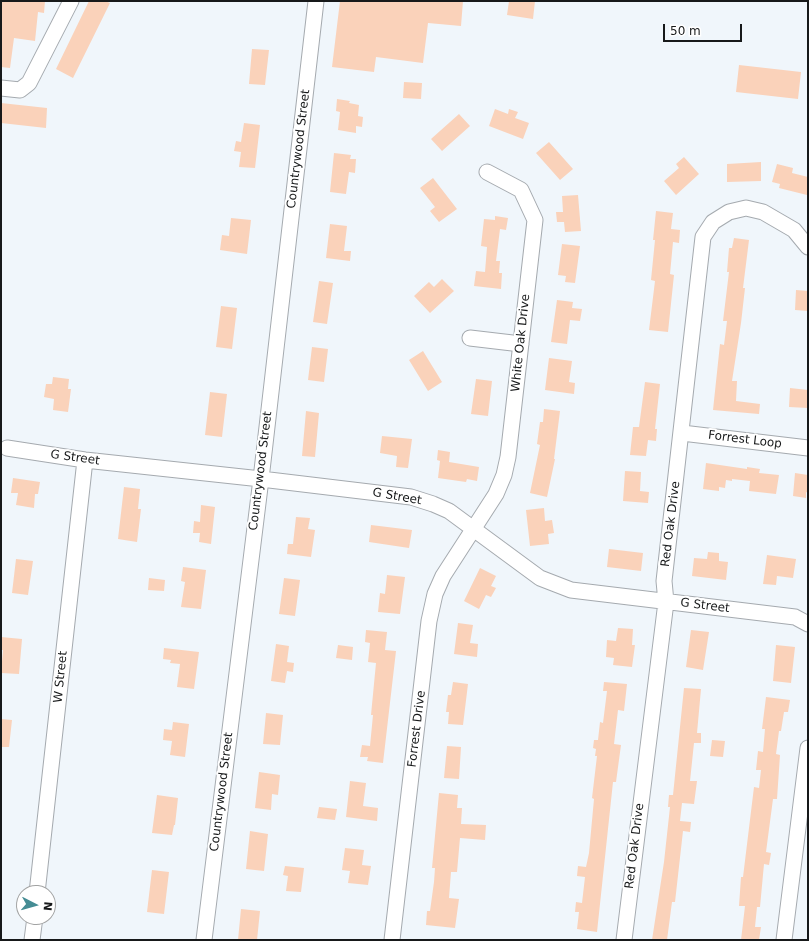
<!DOCTYPE html>
<style>
body{margin:0}
#map{position:relative;width:809px;height:941px;overflow:hidden;background:#f0f6fb;font-family:"DejaVu Sans",sans-serif}
canvas{display:block}
.frame{position:absolute;inset:0;border:2px solid #17191a;pointer-events:none}
.north{position:absolute;left:16px;top:885px;width:40px;height:40px;box-sizing:border-box;background:#fff;border:1px solid #a2a3a3;border-radius:50%;rotate:96deg;font-size:11px;font-weight:700;line-height:16px;text-align:center;color:#17191a}
.north::after{content:'';display:block;margin:auto;width:14px;height:18px;background:#458c94;clip-path:polygon(50% 0,100% 100%,50% 72%,0 100%)}
.scale{position:absolute;left:663px;top:24px;width:79px;height:18px;box-sizing:border-box;border:2px solid #17191a;border-top:0;padding-left:5px;font-size:12px;line-height:14px;white-space:nowrap;color:#17191a;-webkit-text-stroke:3px #fff;paint-order:stroke}
</style>
<div id="map">
<canvas width="809" height="941"></canvas>
<div class="frame"></div>
<div class="north">N</div>
<div class="scale">50 m</div>
</div>
<script>
const ctx = document.querySelector('canvas').getContext('2d');
ctx.lineJoin = 'round';
function fill(path, color) { ctx.fillStyle = color; ctx.fill(path, 'evenodd'); }
const shape = rows => new Path2D(rows.map(r => 'M' + r).join(''));
function trace(path, color, width, dash) { ctx.strokeStyle = color; ctx.lineWidth = width; ctx.lineCap = dash ? 'butt' : 'round'; ctx.setLineDash(dash || []); ctx.stroke(path); }
function drawText(font, color, halo, rows, align = 'center') {
  ctx.font = font + ' "DejaVu Sans",sans-serif'; ctx.lineWidth = 4; ctx.setLineDash([]); ctx.textBaseline = 'middle'; ctx.strokeStyle = halo; ctx.fillStyle = color; for (const [text, x, y, turn = 0] of rows) {
    ctx.save(); ctx.translate(x, y); ctx.rotate((+turn || 0) * Math.PI / 180); ctx.textAlign = isNaN(turn) ? turn : align; if (halo) ctx.strokeText(text, 0, 0); ctx.fillText(text, 0, 0); ctx.restore();
  }
}
fill(shape([
 [1,1,45,1,44,13,38,12,35,41,14,38,10,68,1,67],
 [89,1,105,1,110,3,73,78,56,69],
 [340,1,463,1,461,26,428,23,423,63,376,57,374,72,332,67],
 [509,1,535,1,533,19,507,15],
 [252,49,269,50,265,85,249,84],
 [739,65,801,72,798,99,736,92],
 [404,82,422,83,421,99,403,98],
 [337,99,350,101,349,103,359,105,358,116,363,117,362,127,356,126,356,133,338,130,340,112,336,111],
 [1,103,47,108,46,128,1,123],
 [495,109,508,114,509,109,518,112,515,118,529,123,523,139,489,126],
 [459,114,470,126,442,151,431,139],
 [244,123,260,125,255,168,239,167,241,152,234,151,236,141,241,142],
 [549,142,573,169,560,180,536,153],
 [334,153,351,155,350,159,356,159,355,173,349,172,346,194,330,192],
 [684,157,699,174,676,195,664,181,679,168,676,164],
 [761,162,761,181,727,182,727,164],
 [777,164,793,168,792,173,808,177,807,195,779,188,780,184,772,182],
 [433,178,457,209,439,222,430,211,435,207,420,188],
 [578,195,581,231,565,232,564,222,557,222,556,212,563,212,562,196],
 [656,211,673,213,671,229,680,230,679,243,673,242,670,274,674,275,668,332,649,330,655,281,651,280,655,240,653,240],
 [495,216,508,218,506,230,500,229,496,261,500,261,499,273,502,273,501,289,474,286,476,271,485,272,487,247,481,246,484,219,495,220],
 [231,218,251,220,247,254,220,250,222,235,229,236],
 [330,224,347,226,344,251,351,251,350,261,326,258],
 [734,238,749,240,743,288,745,288,741,323,732,381,737,381,736,401,760,404,759,414,713,410,720,344,724,345,727,321,723,321,729,272,727,272,729,248,732,248],
 [562,244,580,246,575,283,565,282,566,276,558,275],
 [442,279,454,291,430,313,414,296,429,282,434,287],
 [319,281,333,283,327,324,313,322],
 [796,290,808,291,808,311,795,310],
 [557,300,573,302,572,308,582,309,580,321,570,320,567,344,551,342],
 [221,306,237,308,232,349,216,347],
 [312,347,328,349,324,382,308,380],
 [423,351,442,382,428,391,409,360],
 [549,358,572,361,569,382,575,383,574,394,545,390],
 [53,377,69,379,68,389,71,389,68,412,53,410,54,399,44,397,46,384,52,384],
 [476,379,492,381,488,416,471,414],
 [645,382,660,384,655,429,657,429,656,441,648,440,646,456,630,455,633,427,639,427],
 [790,388,808,390,808,408,789,407],
 [210,392,227,394,222,437,205,435],
 [544,409,560,411,554,459,555,459,547,497,530,493,540,445,537,444,540,422,543,422],
 [306,411,319,413,315,457,302,456],
 [382,436,412,439,408,468,396,467,397,456,380,453],
 [438,450,450,452,449,462,479,467,477,481,467,479,466,482,438,478,440,461,437,460],
 [706,463,747,469,747,467,760,469,759,473,779,475,776,494,749,491,750,481,732,479,732,481,726,480,725,488,719,487,719,491,703,489],
 [625,471,641,472,640,491,649,492,648,503,623,501],
 [795,473,808,475,808,493,806,492,806,498,793,496],
 [13,478,40,482,38,494,35,494,34,508,16,505,18,493,11,493],
 [124,487,140,489,138,509,141,509,137,542,118,539],
 [201,505,215,507,211,544,199,542,200,533,193,533,194,521,200,522],
 [544,508,545,521,552,520,554,533,548,534,549,544,530,546,526,510],
 [296,517,310,518,308,529,315,530,311,557,287,554,288,544,293,544],
 [371,525,412,530,409,548,369,542],
 [609,549,643,553,641,571,607,567],
 [708,552,719,553,719,561,728,562,726,580,692,576,694,558,707,559],
 [767,555,796,559,793,578,777,576,776,585,763,584],
 [16,559,33,561,28,595,12,593],
 [183,567,206,570,201,609,181,607,185,582,181,581],
 [480,568,496,576,491,586,496,588,491,597,486,595,479,609,464,601],
 [387,575,405,577,400,614,378,612,380,593,385,594],
 [149,578,165,580,164,591,148,590],
 [284,578,300,580,295,616,279,614],
 [458,623,473,625,470,643,478,644,477,657,454,654],
 [618,628,633,629,632,645,635,645,632,667,613,665,614,658,606,657,607,640,616,641],
 [366,630,387,632,385,650,396,651,383,763,367,761,368,757,360,757,362,745,370,746,373,715,371,715,376,663,368,662,370,643,365,642],
 [691,630,709,632,703,670,686,667],
 [1,637,22,639,19,674,1,673,3,650,1,650],
 [276,644,289,646,287,662,294,663,293,672,287,671,285,683,271,681],
 [338,645,353,647,352,660,336,658],
 [776,645,795,647,791,683,773,681],
 [164,648,199,652,194,689,177,687,180,664,170,663,171,660,163,659],
 [453,682,468,684,463,725,448,724,449,712,446,712,448,695,451,695],
 [604,682,627,684,624,711,618,710,614,744,621,745,616,782,613,782,597,932,577,929,579,912,575,912,576,902,582,903,585,877,577,876,578,866,586,867,589,853,594,799,592,798,597,756,595,756,596,749,593,748,594,740,598,740,600,722,603,723,607,691,603,691],
 [684,688,701,689,697,733,701,733,701,743,694,743,690,781,697,781,694,804,682,803,680,821,691,822,690,832,683,831,675,902,672,902,667,940,652,940,664,862,670,807,668,807,669,795,673,795],
 [766,697,790,700,788,712,784,712,781,731,779,731,776,754,780,755,777,799,773,799,766,852,771,853,769,865,764,864,760,907,757,907,755,927,761,927,759,940,741,940,745,906,739,906,741,877,743,877,754,787,759,788,761,770,756,770,758,751,763,752,765,729,762,729],
 [266,713,283,715,280,745,263,744],
 [1,719,12,720,9,747,1,747],
 [173,722,189,724,185,757,170,755,172,741,163,740,164,729,172,730],
 [712,740,725,741,723,757,710,756],
 [447,746,461,747,459,779,444,778],
 [259,772,280,775,278,795,272,794,271,810,255,808],
 [350,781,366,783,363,806,378,808,377,821,346,817],
 [439,793,458,795,457,808,462,808,461,824,486,825,485,840,460,838,457,872,451,872,449,898,459,899,455,928,426,925,427,911,430,911,434,882,435,868,432,868],
 [157,795,178,798,175,825,174,825,172,835,152,833],
 [319,807,337,809,335,820,317,818],
 [250,831,268,834,264,871,246,869],
 [345,848,364,850,362,865,371,866,368,885,348,883,350,871,342,870],
 [285,866,304,868,301,892,286,891,288,876,283,875],
 [152,870,169,872,164,914,147,912],
 [241,909,260,911,257,940,238,940]
]), '#fad2ba');
const minor = shape([
 [1,88,20,90,29,83,71,1],
 [470,338,521,344],
 [682,433,808,448],
 [7,448,85,460,261,479,411,497,433,504,449,511,540,578,571,590,795,617,808,624],
 [37,893,85,460],
 [32,940,35,917],
 [204,940,261,479,316,1],
 [392,940,429,621,435,594,443,576,496,494,504,475,508,457,535,220,521,190,487,172],
 [624,940,666,602,664,581,703,237,713,222,729,212,746,208,763,212,794,230,808,247],
 [784,940,808,748]
]);
trace(minor, '#a5aaaf', 17);
trace(minor, '#fff', 15);
drawText('12px', '#17191a', '#fff', [
 ["Countrywood Street",299,149,-83],
 ["White Oak Drive",521,343,-84],
 ["Forrest Loop",745,440,7],
 ["G Street",75,458,8],
 ["Countrywood Street",261,471,-83],
 ["G Street",397,497,10],
 ["Red Oak Drive",671,524,-83],
 ["G Street",705,606,7],
 ["W Street",61,677,-84],
 ["Forrest Drive",417,729,-83],
 ["Countrywood Street",222,792,-83],
 ["Red Oak Drive",635,846,-83]
]);
</script>
